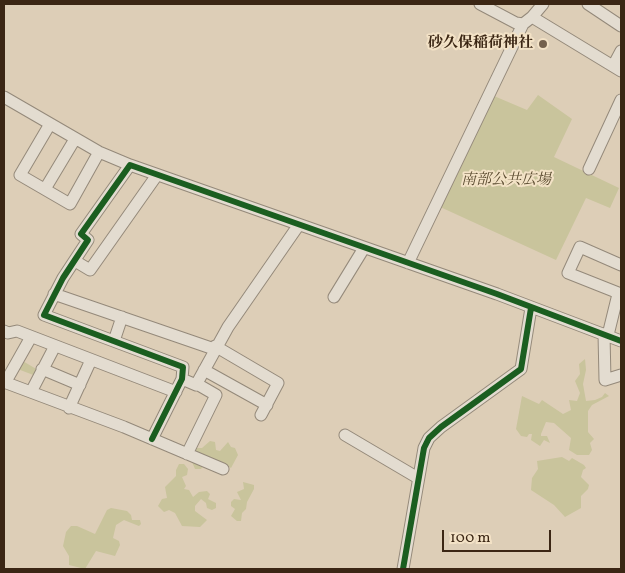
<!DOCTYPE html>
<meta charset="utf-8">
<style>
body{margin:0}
#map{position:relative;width:625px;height:573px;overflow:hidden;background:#ddceb7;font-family:Vollkorn,serif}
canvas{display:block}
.frame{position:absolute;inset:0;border:5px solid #3b2614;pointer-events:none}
.scale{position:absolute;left:442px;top:530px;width:109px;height:22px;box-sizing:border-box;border:2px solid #3b2614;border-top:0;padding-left:6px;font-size:15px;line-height:18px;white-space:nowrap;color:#3b2614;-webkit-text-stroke:4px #f3e2c6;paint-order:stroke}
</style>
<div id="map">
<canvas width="625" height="573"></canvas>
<div class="frame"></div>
<div class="scale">100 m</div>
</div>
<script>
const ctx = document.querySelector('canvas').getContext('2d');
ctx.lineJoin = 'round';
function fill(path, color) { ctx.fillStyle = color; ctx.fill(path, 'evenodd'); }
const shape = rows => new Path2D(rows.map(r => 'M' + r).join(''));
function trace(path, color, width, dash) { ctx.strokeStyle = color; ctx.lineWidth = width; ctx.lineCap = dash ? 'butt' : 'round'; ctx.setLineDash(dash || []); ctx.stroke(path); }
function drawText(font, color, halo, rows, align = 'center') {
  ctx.font = font + ' Vollkorn,"Noto Serif JP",serif'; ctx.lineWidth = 4; ctx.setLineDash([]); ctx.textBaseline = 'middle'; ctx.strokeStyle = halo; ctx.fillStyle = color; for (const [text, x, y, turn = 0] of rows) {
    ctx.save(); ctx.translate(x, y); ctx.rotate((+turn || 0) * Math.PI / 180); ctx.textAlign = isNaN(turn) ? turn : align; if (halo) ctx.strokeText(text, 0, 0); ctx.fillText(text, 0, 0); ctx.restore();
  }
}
fill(shape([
 [538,95,572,119,554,157,619,188,610,208,586,198,556,260,438,206,494,96,527,110],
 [585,359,586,370,583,384,586,401,595,400,602,397,605,393,609,396,592,405,588,411,588,432,594,439,590,443,592,450,589,455,577,455,569,450,571,438,554,423,546,422,541,434,541,436,547,436,550,443,544,440,540,446,531,440,532,434,529,434,527,437,521,436,516,429,522,396,539,404,542,400,563,414,571,410,569,400,577,401,580,393,575,381,580,374,579,364],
 [21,360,38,370,36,376,15,368],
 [210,441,215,442,216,450,220,451,228,442,231,447,235,448,238,455,231,468,228,466,218,470,204,465,201,469,195,469,192,462,196,448,202,448],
 [562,457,569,461,572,458,584,465,586,468,583,470,581,477,589,485,588,489,581,496,581,508,565,517,554,505,531,490,532,478,538,469,537,461],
 [179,464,184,464,188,469,187,475,182,477,186,486,184,489,189,490,193,497,199,492,207,491,210,494,208,499,216,503,216,508,212,510,207,508,206,503,201,499,195,506,195,511,207,520,200,527,182,526,175,513,169,510,164,512,158,506,162,499,167,498,165,487,176,476,176,470],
 [243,482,254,485,254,489,247,502,246,509,242,513,241,521,237,521,231,516,235,509,231,506,231,502,234,499,241,500,237,492,244,489],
 [111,508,127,511,131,515,132,520,140,520,141,524,139,526,124,520,116,525,113,538,119,541,120,545,115,556,96,551,85,569,69,565,69,556,63,546,66,532,71,526,77,526,95,534,107,510]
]), '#c9c49c');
const minor = shape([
 [480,4,516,23,523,24,532,17,543,4],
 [588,4,621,26],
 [532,17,621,71],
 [613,66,621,51],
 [4,97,99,152,130,165],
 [50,124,20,175,70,204,99,152],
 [589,169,621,100],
 [45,189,75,139],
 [75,261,90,270,157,175],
 [408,263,523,24],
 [621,265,580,247,568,273,621,294],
 [54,294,214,349],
 [334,297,364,248],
 [4,331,8,333,17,331,176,392],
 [604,334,605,380,621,375],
 [608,335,618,294],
 [114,341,122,317],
 [215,346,278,383,261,415],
 [42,369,80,385],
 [204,370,267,405],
 [182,379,196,385,228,327,298,226],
 [4,382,124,427,223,469],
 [5,383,31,337],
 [31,392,55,346],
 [69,408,91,360],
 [345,435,418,478],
 [152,439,182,379,183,367,44,315,63,278,88,240,81,234,130,165,497,294,621,341],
 [187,454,216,395,197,384],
 [403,569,424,448,429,438,441,427,521,369,531,308]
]);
trace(minor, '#94897a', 13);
trace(minor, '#e3dcd0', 11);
trace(shape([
 [152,439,182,379,183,367,44,315,63,278,88,240,81,234,130,165,497,294,621,341],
 [403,569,424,448,429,438,441,427,521,369,531,308]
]), '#1b5e20', 6);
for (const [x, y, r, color] of [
 [543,44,5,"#74614d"]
]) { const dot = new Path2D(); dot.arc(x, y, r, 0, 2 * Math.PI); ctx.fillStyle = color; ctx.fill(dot); trace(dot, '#f3e2c6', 2); }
drawText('bold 15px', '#3b2614', '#f3e2c6', [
 ["砂久保稲荷神社",533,44]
], 'right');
drawText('italic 15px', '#5a4b30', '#f3e2c6', [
 ["南部公共広場",506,181]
]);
</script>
